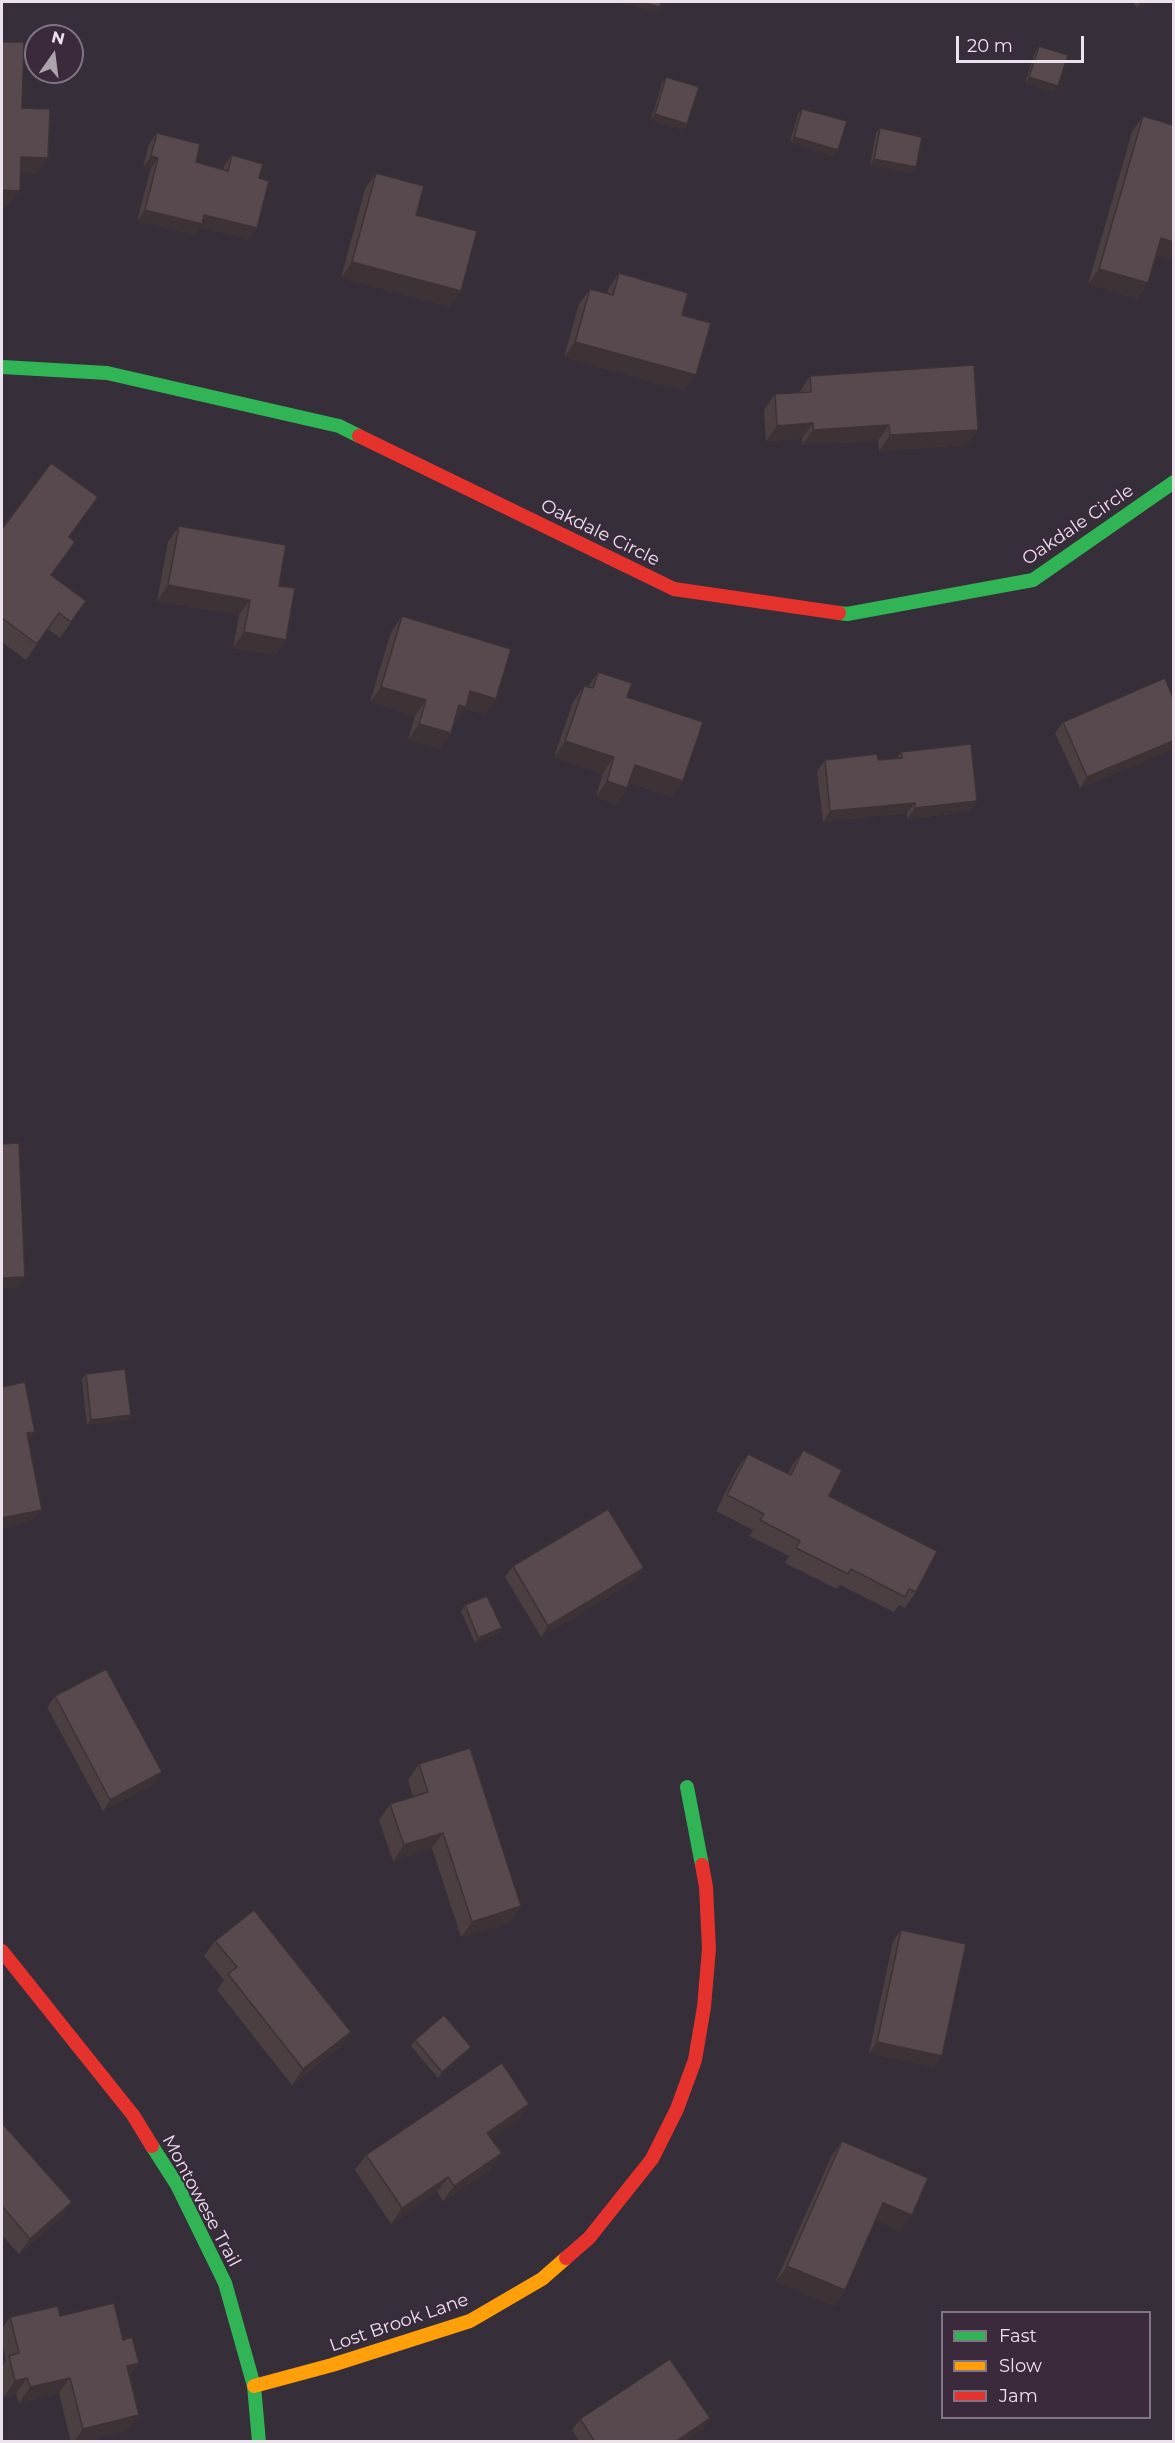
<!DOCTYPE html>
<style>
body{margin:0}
#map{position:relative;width:1175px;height:2443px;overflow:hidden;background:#362e38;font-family:Montserrat,sans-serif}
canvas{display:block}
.frame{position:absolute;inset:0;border:3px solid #ece2ee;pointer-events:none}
.legend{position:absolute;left:941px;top:2311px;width:210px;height:108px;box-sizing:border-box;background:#3a2a3c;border:2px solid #817483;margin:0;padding:8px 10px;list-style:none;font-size:18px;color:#ece2ee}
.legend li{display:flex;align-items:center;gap:12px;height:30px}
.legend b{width:30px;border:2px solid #817483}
.north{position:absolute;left:24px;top:24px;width:60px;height:60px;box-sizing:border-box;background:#3a2a3c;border:2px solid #817483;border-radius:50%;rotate:14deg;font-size:16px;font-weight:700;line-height:24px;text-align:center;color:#ece2ee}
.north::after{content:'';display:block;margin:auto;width:21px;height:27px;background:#aca3ae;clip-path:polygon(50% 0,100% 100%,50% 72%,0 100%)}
.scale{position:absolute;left:956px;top:36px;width:128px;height:27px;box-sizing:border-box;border:3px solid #ece2ee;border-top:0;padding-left:8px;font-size:18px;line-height:21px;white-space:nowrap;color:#ece2ee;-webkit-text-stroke:4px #3a2a3c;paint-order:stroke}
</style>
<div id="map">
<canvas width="1175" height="2443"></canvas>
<div class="frame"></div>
<ul class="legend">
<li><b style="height:8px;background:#30b455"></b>Fast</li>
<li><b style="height:8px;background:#ff9f0a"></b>Slow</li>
<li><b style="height:8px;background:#e5322d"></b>Jam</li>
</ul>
<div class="north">N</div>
<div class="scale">20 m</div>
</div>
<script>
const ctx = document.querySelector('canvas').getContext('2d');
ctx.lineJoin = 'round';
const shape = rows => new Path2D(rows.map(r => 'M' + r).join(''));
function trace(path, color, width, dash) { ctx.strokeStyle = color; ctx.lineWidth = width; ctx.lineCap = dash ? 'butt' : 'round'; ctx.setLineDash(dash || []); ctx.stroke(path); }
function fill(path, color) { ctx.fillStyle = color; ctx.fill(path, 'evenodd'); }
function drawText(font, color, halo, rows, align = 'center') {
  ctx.font = font + ' Montserrat,sans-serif'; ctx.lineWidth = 4.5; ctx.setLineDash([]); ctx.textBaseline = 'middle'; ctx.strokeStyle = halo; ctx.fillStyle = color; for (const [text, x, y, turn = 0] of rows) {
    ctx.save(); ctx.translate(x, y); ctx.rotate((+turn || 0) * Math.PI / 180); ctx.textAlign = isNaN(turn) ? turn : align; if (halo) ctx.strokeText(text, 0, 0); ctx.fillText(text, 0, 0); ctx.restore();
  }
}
trace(shape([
 [2,367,107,373,339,426,359,436],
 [839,613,847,614,1033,580,1174,482],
 [687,1787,702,1865],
 [152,2146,177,2185,225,2283,254,2386,259,2442]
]), '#30b455', 14);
trace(shape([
 [254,2386,332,2365,470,2321,542,2279,566,2258]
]), '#ff9f0a', 14);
trace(shape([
 [359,436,674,589,839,613],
 [2,1951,133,2115,152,2146],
 [566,2258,589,2238,652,2159,677,2109,695,2060,704,2007,709,1949,706,1887,702,1865]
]), '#e5322d', 14);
fill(shape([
 [1133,2,1148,2,1137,8],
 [1039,46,1054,92,1025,83,1035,52],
 [666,77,687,124,683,130,651,120,662,83],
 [802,109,834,156,790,142,798,114],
 [1143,116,1173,261,1156,255,1148,283,1137,299,1088,284,1132,132],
 [880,128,912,173,870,165,876,133],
 [157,133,196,162,223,170,224,166,232,155,259,178,257,228,249,239,200,227,195,235,137,221,151,168,143,167,149,144],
 [376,173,416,215,450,307,341,278,365,189],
 [619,273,682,315,685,391,564,357,579,304,590,289,607,294,608,289],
 [810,376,967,445,879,451,878,441,802,445,802,439,766,441,764,410,775,394,799,393],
 [179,526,279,586,286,640,275,655,233,648,239,615,157,601,168,542],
 [2,529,69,537,51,575,86,601,60,638,48,629,26,660,2,642],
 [402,616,496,699,485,714,465,709,455,723,454,722,451,733,440,749,408,740,415,716,370,702,391,632],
 [598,672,627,697,683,781,672,797,629,783,627,788,616,804,596,797,603,773,554,757,573,702,584,686,588,687],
 [1173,698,1173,749,1080,788,1055,733,1063,722],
 [901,752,977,801,969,812,907,819,907,813,823,822,817,771,825,760,878,760,897,758],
 [86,1374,131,1415,127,1420,87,1425,82,1379],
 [803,1450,829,1496,916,1592,905,1608,899,1605,894,1612,840,1585,837,1589,785,1563,789,1556,749,1536,753,1530,716,1511,737,1469,748,1454,788,1474,792,1466],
 [513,1566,644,1568,637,1579,541,1637,505,1577],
 [465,1605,502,1628,498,1634,475,1643,461,1611],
 [55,1696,162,1772,154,1783,103,1811,47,1707],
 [419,1764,521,1906,510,1922,461,1937,432,1848,393,1861,379,1820,390,1804,413,1797,408,1780],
 [901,1930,934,2067,869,2053,893,1941],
 [215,1941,340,2047,292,2085,217,1990,224,1980,204,1956],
 [415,2040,467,2053,438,2078,411,2046],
 [529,2104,518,2120,491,2138,491,2169,443,2201,437,2192,391,2224,355,2170,366,2155],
 [2,2123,72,2202,61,2218,19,2254,2,2235],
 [842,2141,901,2231,875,2220,845,2290,834,2306,776,2281,831,2157],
 [60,2316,123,2340,139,2363,130,2375,139,2415,128,2430,83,2442,71,2442,59,2393,19,2403,16,2394,4,2397,2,2387,2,2366,6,2360,2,2343,2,2329,10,2317],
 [710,2418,702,2429,684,2442,580,2442,572,2430,580,2419]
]), '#4b3f42');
fill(shape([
 [623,2,639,2,660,7,656,12,622,4],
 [1141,2,1148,2,1137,8],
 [1029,77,1058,86,1054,92,1025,83],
 [655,114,687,124,683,130,651,120],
 [794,137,838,150,834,156,790,142],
 [151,156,158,158,151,168,143,167],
 [21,157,48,158,37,174,10,173],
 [874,159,916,167,912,173,870,165],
 [2,190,20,191,9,206,2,206],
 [145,210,204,215,257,228,249,239,200,227,195,235,137,221],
 [1161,238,1173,242,1173,261,1150,253],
 [352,262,461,291,450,307,341,278],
 [1099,269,1148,283,1137,299,1088,284],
 [575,342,696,375,685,391,564,357],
 [813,423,802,439,766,441,777,426],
 [889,425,878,441,802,445,813,430],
 [978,430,967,445,879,451,890,435],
 [168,585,250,600,239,615,157,601],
 [244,632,286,640,275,655,233,648],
 [381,687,426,700,415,716,370,702],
 [470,691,496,699,485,714,465,709,455,723,448,720],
 [419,724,451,733,440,749,408,740],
 [565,741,614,757,603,773,554,757],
 [1173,741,1173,749,1080,788,1087,777],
 [635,765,683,781,672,797,624,781],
 [607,781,627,788,616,804,596,797],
 [977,801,969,812,907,819,915,808],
 [915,803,907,813,823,822,830,811],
 [25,1277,18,1288,2,1288,2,1278],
 [131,1415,127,1420,87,1425,91,1420],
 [35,1432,27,1442,27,1433],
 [42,1510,34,1521,2,1528,2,1518],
 [644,1568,637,1579,541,1637,548,1626],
 [502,1628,498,1634,475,1643,478,1638],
 [162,1772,154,1783,103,1811,110,1800],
 [443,1833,432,1848,393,1861,404,1845],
 [521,1906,510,1922,461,1937,472,1922],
 [351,2032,340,2047,292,2085,303,2069],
 [877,2042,942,2056,934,2067,869,2053],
 [471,2047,467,2053,438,2078,442,2072],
 [529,2104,518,2120,476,2149,487,2133],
 [502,2153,491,2169,443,2201,454,2186],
 [448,2177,437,2192,391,2224,402,2208],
 [72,2202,61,2218,19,2254,30,2239],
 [883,2203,912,2215,901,2231,872,2219],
 [787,2266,845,2290,834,2306,776,2281],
 [139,2363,128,2378,127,2366],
 [27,2378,16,2394,4,2397,15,2381],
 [70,2378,59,2393,19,2403,30,2387],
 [139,2415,128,2430,83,2442,74,2442,83,2429],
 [710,2418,702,2429,684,2442,675,2442]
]), '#3d3336');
const building = shape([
 [639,2,661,2,660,7,639,2],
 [2,42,24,42,22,108,50,109,48,158,21,157,20,191,2,190,2,42],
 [1039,46,1068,55,1058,86,1029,77,1039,46],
 [666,77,699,87,687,124,655,114,666,77],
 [802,109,847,121,838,150,794,137,802,109],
 [1143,116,1173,125,1173,242,1161,238,1148,283,1099,269,1143,116],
 [880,128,922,137,916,167,874,159,880,128],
 [157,133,200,144,196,162,228,171,232,155,263,164,259,178,269,181,257,228,204,215,202,224,145,210,158,158,151,156,157,133],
 [376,173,424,186,416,215,477,231,461,291,352,262,376,173],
 [619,273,688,293,682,315,711,323,696,375,575,342,590,289,613,295,619,273],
 [974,365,978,430,890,435,889,425,813,430,813,423,777,426,775,394,811,392,810,376,974,365],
 [51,463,98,497,69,537,75,542,51,575,86,601,71,622,59,613,37,644,2,618,2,529,51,463],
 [179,526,286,545,279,586,295,588,286,640,244,632,250,600,168,585,179,526],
 [402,616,511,649,496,699,470,691,466,707,459,705,451,733,419,724,426,700,381,687,402,616],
 [598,672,632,683,627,697,703,722,683,781,635,765,627,788,607,781,614,757,565,741,584,686,593,688,598,672],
 [1165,678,1173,698,1173,741,1087,777,1063,722,1165,678],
 [971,744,977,801,915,808,915,803,830,811,825,760,877,754,878,760,902,758,901,752,971,744],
 [19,1143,25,1277,2,1278,2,1144,19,1143],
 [125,1369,131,1415,91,1420,86,1374,125,1369],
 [25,1382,35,1432,27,1433,42,1510,2,1518,2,1387,25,1382],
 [803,1450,842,1470,829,1496,937,1551,916,1592,909,1589,905,1597,851,1569,848,1574,796,1548,800,1541,760,1520,764,1514,727,1495,748,1454,791,1475,803,1450],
 [608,1509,644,1568,548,1626,513,1566,608,1509],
 [487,1596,502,1628,478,1638,465,1605,487,1596],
 [106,1669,162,1772,110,1800,55,1696,106,1669],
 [470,1748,521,1906,472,1922,443,1833,404,1845,390,1804,428,1792,419,1764,470,1748],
 [254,1910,351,2032,303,2069,228,1974,237,1967,215,1941,254,1910],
 [901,1930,966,1944,942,2056,877,2042,901,1930],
 [444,2015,471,2047,442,2072,415,2040,444,2015],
 [502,2063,529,2104,487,2133,502,2153,454,2186,448,2177,402,2208,366,2155,502,2063],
 [2,2123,72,2202,30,2239,2,2206,2,2123],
 [842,2141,928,2178,912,2215,883,2203,845,2290,787,2266,842,2141],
 [114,2303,123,2340,132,2337,139,2363,127,2366,139,2415,83,2429,70,2378,30,2387,27,2378,15,2381,9,2356,19,2353,10,2317,58,2306,60,2316,114,2303],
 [670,2359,710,2418,675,2442,595,2442,580,2419,670,2359]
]);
fill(building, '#57494d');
trace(building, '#3d3336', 1.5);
drawText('18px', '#ece2ee', '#3a2a3c', [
 ["Oakdale Circle",1078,525,-34],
 ["Oakdale Circle",600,533,26],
 ["Montowese Trail",201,2201,62],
 ["Lost Brook Lane",399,2323,-19]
]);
</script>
